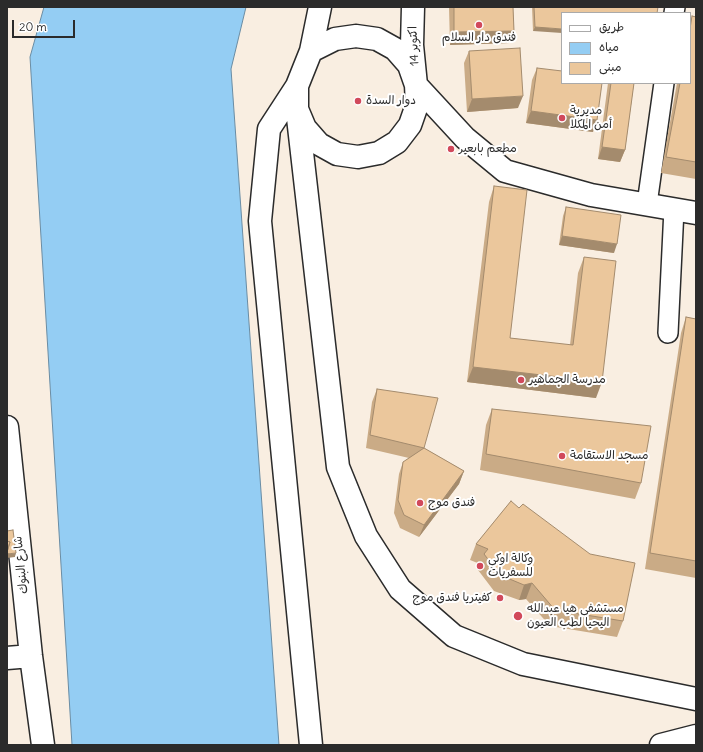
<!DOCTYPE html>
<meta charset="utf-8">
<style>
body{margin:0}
#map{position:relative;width:703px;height:752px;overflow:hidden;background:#f9eee1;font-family:Delius,"Playpen Sans Arabic",sans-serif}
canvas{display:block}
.frame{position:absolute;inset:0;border:8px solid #2b2b2b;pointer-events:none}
.legend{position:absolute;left:561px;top:12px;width:130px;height:72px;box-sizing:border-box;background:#fff;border:1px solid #aaa;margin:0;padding:5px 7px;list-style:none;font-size:12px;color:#2b2b2b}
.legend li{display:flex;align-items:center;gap:8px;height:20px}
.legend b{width:20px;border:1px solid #aaa}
.scale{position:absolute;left:12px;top:20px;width:63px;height:18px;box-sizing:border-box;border:2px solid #2b2b2b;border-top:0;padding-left:5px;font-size:12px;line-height:14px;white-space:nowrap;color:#2b2b2b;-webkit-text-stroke:3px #fff;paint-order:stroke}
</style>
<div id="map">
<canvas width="703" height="752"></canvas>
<div class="frame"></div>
<ul class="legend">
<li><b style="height:5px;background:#fff"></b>طريق</li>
<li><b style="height:11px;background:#94cdf3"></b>مياه</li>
<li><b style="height:11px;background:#ebc79c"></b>مبنى</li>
</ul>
<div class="scale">20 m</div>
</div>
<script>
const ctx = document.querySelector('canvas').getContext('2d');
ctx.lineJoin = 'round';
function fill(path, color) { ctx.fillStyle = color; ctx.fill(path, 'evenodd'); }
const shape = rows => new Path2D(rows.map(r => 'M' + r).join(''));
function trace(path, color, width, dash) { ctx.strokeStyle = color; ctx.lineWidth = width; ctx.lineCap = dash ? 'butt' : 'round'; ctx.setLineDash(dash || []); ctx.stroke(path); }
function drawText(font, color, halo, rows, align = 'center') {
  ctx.font = font + ' Delius,"Playpen Sans Arabic",sans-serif'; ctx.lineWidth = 4; ctx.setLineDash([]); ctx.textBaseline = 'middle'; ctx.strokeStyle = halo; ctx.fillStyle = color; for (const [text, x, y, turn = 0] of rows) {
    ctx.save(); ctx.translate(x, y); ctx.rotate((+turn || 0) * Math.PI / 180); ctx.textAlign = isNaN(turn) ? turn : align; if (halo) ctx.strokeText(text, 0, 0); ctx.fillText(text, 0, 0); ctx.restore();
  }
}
const water = shape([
 [44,7,246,7,231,69,279,745,72,745,30,57,44,7]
]);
fill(water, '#94cdf3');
trace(water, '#6a8ca3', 1);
const street = shape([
 [674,13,675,7],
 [647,204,664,83],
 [668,333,674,209]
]);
const secondary = shape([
 [7,427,31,656,43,745],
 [7,658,31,656]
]);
const highway = shape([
 [413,7,412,45,416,85,465,138,505,171,591,195,696,213],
 [311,51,335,39,356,36,377,39,395,49,409,65,416,85,417,105,410,125,397,142,379,153,358,157,337,154,319,144,305,128,297,109,297,86,311,51,320,7],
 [297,86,269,129,260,221,311,745],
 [297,109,338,467,366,536,400,589,454,636,523,664,696,699],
 [661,745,696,736]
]);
trace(street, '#2b2b2b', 22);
trace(secondary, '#2b2b2b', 25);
trace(highway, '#2b2b2b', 25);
trace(street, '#fff', 19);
trace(secondary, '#fff', 22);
trace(highway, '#fff', 22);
fill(shape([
 [449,7,513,7,514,31,509,43,450,45],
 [532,7,658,7,533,31],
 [692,16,696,17,696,179,661,173,677,83,690,83,690,23],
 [469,51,518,108,467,112,464,63],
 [537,68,593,132,526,123,532,80],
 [608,83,634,83,625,150,620,162,598,159],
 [494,186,510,338,570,345,578,273,584,257,596,398,467,382,489,202],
 [566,207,614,253,559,245,563,216],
 [686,317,696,319,696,578,645,569,681,333],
 [377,389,424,448,464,471,459,484,419,537,400,528,394,513,399,474,403,462,409,458,366,448,372,402],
 [492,409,641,483,635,499,480,470,486,425],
 [511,501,623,621,617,637,550,626,526,599,519,600,494,591,478,570,480,564,470,560,476,544]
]), '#caab86');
fill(shape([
 [535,27,562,29,562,33,533,31],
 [514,31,509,43,450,45,454,32],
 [523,96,518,108,467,112,472,99],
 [531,111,597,120,593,132,526,123],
 [602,147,625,150,620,162,598,159],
 [562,236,617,244,614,253,559,245],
 [473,367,602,382,596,398,467,382],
 [464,471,459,484,419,537,424,525],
 [16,553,15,557,7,558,7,554],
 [532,583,526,599,519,600,524,585]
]), '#a48b6d');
const building = shape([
 [454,7,513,7,514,31,454,32,454,7],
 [534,7,658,7,657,13,562,13,562,29,535,27,534,7],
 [692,16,696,17,696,162,666,157,680,83,690,83,690,29,692,16],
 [520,48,523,96,472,99,469,51,520,48],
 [537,68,562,71,562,83,602,83,597,120,531,111,537,68],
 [611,83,634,83,625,150,602,147,611,83],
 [494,186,527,190,510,338,573,345,584,257,616,261,602,382,473,367,494,186],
 [566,207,621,215,617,244,562,236,566,207],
 [686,317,696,319,696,561,650,553,686,317],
 [377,389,438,398,424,448,464,471,424,525,404,515,398,500,403,462,424,448,370,435,377,389],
 [492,409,651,426,641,483,486,454,492,409],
 [511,501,519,508,523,504,590,554,635,563,623,621,555,610,532,583,524,585,500,575,484,554,488,549,476,544,511,501],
 [13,530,16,553,7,554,7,552,10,542,7,541,7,531,13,530],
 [7,541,10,542,7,552,7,541]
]);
fill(building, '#ebc79c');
trace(building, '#a48b6d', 1);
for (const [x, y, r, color] of [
 [479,25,4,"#d1495b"],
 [358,101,4,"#d1495b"],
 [562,118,4,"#d1495b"],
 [451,149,4,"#d1495b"],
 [521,380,4,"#d1495b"],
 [562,456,4,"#d1495b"],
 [420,503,4,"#d1495b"],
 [480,566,4,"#d1495b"],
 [500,598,4,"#d1495b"],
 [518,616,5,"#d1495b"]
]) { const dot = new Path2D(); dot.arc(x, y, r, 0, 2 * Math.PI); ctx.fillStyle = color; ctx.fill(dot); trace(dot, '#fff', 1.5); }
drawText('12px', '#2b2b2b', '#fff', [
 ["فندق دار السلام",479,38,"center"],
 ["دوار السدة",366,101],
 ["مديرية",570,111],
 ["أمن المكلا",570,125],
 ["مطعم بابعير",459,149],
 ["مدرسة الجماهير",529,380],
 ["مسجد الاستقامة",570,456],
 ["فندق موج",428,503],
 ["وكالة اوكي",488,559],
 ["للسفريات",488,573],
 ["كفيتريا فندق موج",492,598,"right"],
 ["مستشفى هيا عبدالله",527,609],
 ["اليحيا لطب العيون",527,623]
], 'left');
drawText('12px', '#2b2b2b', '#fff', [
 ["14 اكتوبر",414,46,-93],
 ["شارع البنوك",21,565,-96]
]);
</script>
